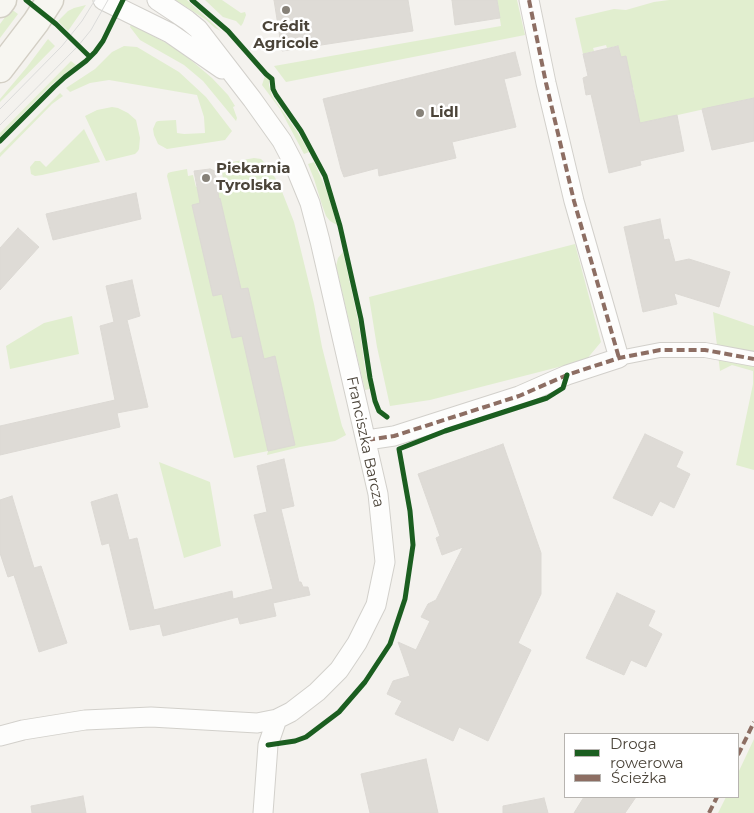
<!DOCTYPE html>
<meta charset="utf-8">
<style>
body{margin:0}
#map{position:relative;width:754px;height:813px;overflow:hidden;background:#f4f2ee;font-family:Montserrat,sans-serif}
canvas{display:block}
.legend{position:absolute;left:564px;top:733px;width:175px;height:65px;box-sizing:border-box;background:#fff;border:1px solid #b7b4b0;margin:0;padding:6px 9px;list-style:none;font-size:15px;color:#4b4439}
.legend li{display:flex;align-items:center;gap:10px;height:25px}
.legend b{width:25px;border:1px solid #b7b4b0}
</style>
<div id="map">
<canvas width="754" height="813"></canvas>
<ul class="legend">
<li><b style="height:6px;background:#1b5e20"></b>Droga rowerowa</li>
<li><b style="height:6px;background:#8d6e63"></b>Ścieżka</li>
</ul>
</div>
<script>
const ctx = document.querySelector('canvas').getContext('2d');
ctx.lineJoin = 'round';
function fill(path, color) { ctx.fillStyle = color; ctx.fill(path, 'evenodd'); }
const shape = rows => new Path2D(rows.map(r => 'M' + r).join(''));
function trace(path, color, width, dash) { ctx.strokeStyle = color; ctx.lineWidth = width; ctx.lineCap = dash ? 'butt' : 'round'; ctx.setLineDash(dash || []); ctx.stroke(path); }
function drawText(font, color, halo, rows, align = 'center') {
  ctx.font = font + ' Montserrat,sans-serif'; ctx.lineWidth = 5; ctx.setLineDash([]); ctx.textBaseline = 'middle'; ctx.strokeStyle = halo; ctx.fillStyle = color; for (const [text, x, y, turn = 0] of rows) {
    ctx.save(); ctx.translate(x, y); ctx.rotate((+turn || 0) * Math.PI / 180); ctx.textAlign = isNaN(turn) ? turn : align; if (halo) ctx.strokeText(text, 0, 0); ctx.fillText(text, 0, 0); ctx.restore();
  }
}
fill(shape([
 [175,0,187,0,221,31,215,28,205,19],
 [205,0,222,0,241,13,245,12,246,15,243,23,241,26,236,21,223,17],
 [497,0,517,0,525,35,286,82,274,66,501,26],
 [669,0,754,0,754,98,633,125,635,97,633,87,628,88,618,46,607,48,606,45,593,48,594,51,583,54,575,18,614,9,626,10,654,2],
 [86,5,68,31,58,21,68,11,74,8],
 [11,9,18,14,0,38,0,24],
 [131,24,172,46,192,61,212,78,228,95,235,106,233,107,237,118,236,121,203,81,184,65,140,40,130,27],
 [48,39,55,46,0,102,0,99,27,67],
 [124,46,137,47,179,72,206,97,232,131,225,140,167,149,158,144,154,135,153,129,156,122,158,121,176,120,177,133,184,134,205,133,204,117,197,95,109,80,90,83,70,92,66,88,95,69,112,52],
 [71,61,76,65,51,85,0,137,0,133],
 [265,76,269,79,269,85,272,96,298,133,309,152,304,154,280,109,262,85],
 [60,93,63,96,52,104,0,157,0,153],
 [112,107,118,108,128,113,136,120,140,138,139,149,138,151,135,154,106,161,85,116,97,110],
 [84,129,100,162,42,175,35,176,31,174,30,167,35,161,40,161,46,167],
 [254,158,261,159,267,165,279,184,294,222,314,304,322,347,342,426,346,435,335,441,300,447,267,455,268,451,234,458,167,176,168,173,171,172,187,169,188,176,193,175,196,187,219,183,218,180,223,179,221,164],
 [314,162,327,191,337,225,330,221,326,216,322,205,314,179,308,164],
 [575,244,601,342,586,360,430,400,390,406,377,347,369,297],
 [343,252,358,320,365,368,370,389,365,390,336,266,338,258],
 [713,312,754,326,754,470,736,465,753,384,753,371,732,365,720,371],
 [72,316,79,354,10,369,6,346,44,323],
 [159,462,210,482,221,546,184,558],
 [754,739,754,813,718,813,726,797,738,797,738,773]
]), '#e1eecf');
const building = shape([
 [274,0,408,0,413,31,282,51,274,0],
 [452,0,497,0,500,18,455,25,452,0],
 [618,46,621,57,626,56,640,123,677,115,684,151,640,161,641,165,609,173,591,94,586,95,583,78,588,76,583,54,618,46],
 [515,52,521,75,504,79,516,127,452,142,456,158,379,176,378,168,344,177,341,169,323,99,515,52],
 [754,98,754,141,712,150,702,109,754,98],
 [210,169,215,171,219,199,220,198,241,289,248,288,264,359,275,356,295,445,268,451,242,336,232,338,222,294,213,296,192,205,200,203,194,171,210,169],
 [136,193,141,219,53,240,46,214,136,193],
 [660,219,664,240,669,239,675,262,689,259,730,272,719,307,674,293,677,304,643,312,624,227,660,219],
 [18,228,39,247,0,290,0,248,18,228],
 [132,280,140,316,127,320,148,407,117,413,120,427,0,455,0,426,115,400,100,326,114,322,106,286,132,280],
 [645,434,683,452,676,467,690,474,674,508,660,501,652,516,613,498,645,434],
 [503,444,541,553,541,594,518,643,531,650,488,741,459,727,453,741,395,714,402,701,387,694,393,681,410,676,398,642,416,650,430,621,421,617,428,604,436,600,463,547,442,555,436,538,440,536,418,474,503,444],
 [284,459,294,506,281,509,299,582,301,582,303,587,308,587,310,595,273,603,276,616,240,624,238,617,163,636,160,624,130,630,109,543,102,545,91,502,117,494,129,540,137,538,154,610,232,591,233,599,273,589,254,515,267,512,257,466,284,459],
 [12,496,34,568,41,566,67,643,39,652,14,575,8,577,0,553,0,500,12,496],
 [617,593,655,611,648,626,662,634,646,667,631,660,624,675,586,658,617,593],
 [426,759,438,813,370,813,361,774,426,759],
 [83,796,86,813,32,813,31,806,83,796],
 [584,797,636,797,625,813,574,813,584,797],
 [544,798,548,813,503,813,503,806,544,798]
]);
fill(building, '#dedbd6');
trace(building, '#dcd9d4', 1);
const pedestrian = shape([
 [619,358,660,350,705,350,754,359]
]);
const minor = shape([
 [103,0,170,33,222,69],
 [367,440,394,436,519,396,567,375,619,358,574,201,546,83,529,0],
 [0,736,23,730,85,720,151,717,257,723,277,719,291,712,317,692,339,670,357,643,376,605,385,562,378,494,320,241,310,203,294,164,282,141,252,99,198,29,187,20,157,0],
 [263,813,268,745,277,719]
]);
const secondary = shape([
 [0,4,3,0],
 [0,69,36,22,50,0]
]);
trace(pedestrian, '#d2d0cb', 16);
trace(minor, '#d2d0cb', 21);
trace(secondary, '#d3cfc5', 29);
trace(pedestrian, '#fdfdfc', 14);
trace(minor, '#fdfdfc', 19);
trace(secondary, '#f7f6f1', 26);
trace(shape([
 [0,109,62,46,82,21,95,0],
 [0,125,78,46,91,30,108,0]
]), '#dbdbda', 1);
trace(shape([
 [529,0,546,83,574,201,619,358],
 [367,440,394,436,519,396,567,375,619,358,660,350,705,350,754,359],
 [738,755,754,722],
 [709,813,717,797]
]), '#8d6e63', 4, [8, 4]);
trace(shape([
 [26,0,56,24,90,57],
 [192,0,228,31,266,74,272,79,273,89,276,95,301,131,325,176,340,226,361,319,370,378,375,401,379,411,387,417],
 [0,141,54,87,65,77,86,61,95,52,103,41,123,0],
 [268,745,295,741,306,737,339,712,365,682,390,644,405,599,413,545,410,511,399,449,445,431,547,398,563,388,567,375]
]), '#1b5e20', 5);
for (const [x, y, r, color] of [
 [286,10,5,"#868178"],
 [420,113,5,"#868178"],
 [206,178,5,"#868178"]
]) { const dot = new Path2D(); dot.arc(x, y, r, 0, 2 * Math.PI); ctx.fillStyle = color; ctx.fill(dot); trace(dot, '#fff', 2); }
drawText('bold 15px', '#4b4439', '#fff', [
 ["Crédit",286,27,"center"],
 ["Agricole",286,44,"center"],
 ["Lidl",430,113],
 ["Piekarnia",216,169],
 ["Tyrolska",216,186]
], 'left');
drawText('15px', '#4b4439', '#fff', [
 ["Franciszka Barcza",365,442,78]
]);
</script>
